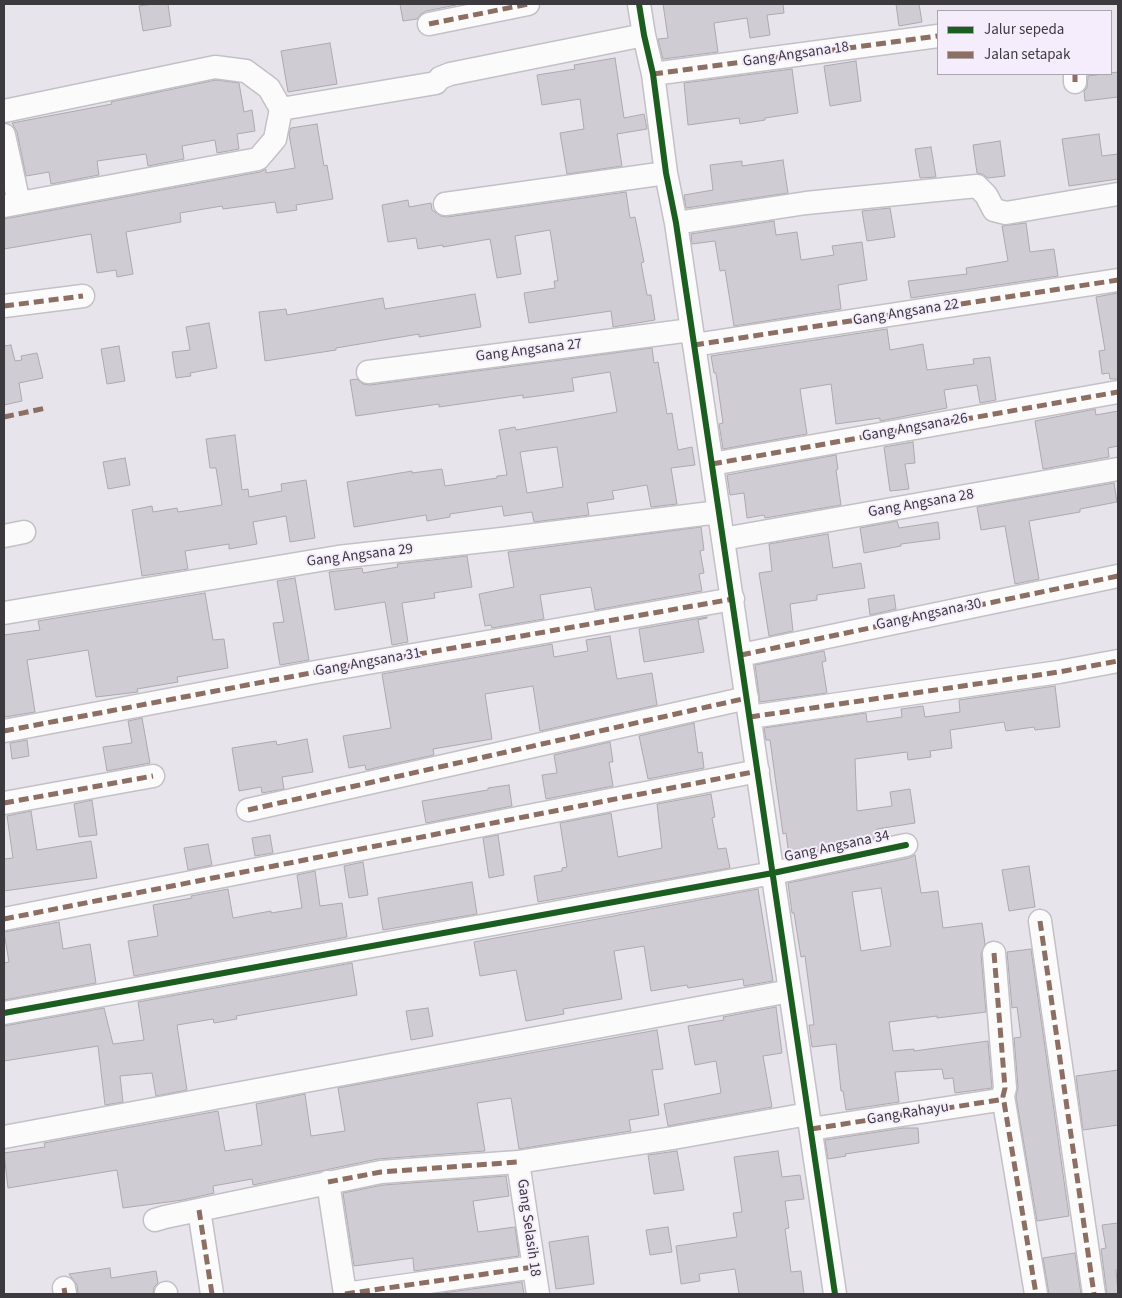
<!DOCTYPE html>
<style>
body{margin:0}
#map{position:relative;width:1122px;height:1298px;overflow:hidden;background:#e8e4ec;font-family:"Source Sans 3",sans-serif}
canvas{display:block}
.frame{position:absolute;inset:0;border:5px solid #3c393f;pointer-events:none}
.legend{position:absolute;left:937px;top:10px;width:175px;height:65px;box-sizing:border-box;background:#f5edfc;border:1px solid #aba5b0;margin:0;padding:6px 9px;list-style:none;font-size:15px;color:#3c393f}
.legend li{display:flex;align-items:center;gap:10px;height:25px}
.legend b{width:25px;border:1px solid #aba5b0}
</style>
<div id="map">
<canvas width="1122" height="1298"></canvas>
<div class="frame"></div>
<ul class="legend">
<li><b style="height:6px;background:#1b5e20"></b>Jalur sepeda</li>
<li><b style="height:6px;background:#8d6e63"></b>Jalan setapak</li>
</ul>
</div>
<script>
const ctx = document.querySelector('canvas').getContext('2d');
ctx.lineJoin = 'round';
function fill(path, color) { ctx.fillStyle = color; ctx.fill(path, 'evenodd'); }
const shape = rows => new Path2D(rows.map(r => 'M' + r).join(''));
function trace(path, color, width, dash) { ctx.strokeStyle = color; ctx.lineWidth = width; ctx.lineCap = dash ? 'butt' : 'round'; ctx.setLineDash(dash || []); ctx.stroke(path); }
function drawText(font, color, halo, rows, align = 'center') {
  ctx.font = font + ' "Source Sans 3",sans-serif'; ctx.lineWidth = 4; ctx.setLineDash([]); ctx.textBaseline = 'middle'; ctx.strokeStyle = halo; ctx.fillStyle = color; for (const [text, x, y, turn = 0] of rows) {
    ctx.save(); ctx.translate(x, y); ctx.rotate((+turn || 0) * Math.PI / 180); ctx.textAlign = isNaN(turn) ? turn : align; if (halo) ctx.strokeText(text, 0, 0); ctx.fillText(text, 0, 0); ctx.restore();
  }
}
const building = shape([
 [153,4,168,4,171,26,143,31,139,6,153,4],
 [400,4,456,4,456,5,426,11,421,14,417,19,403,21,400,4],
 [663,4,783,4,784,13,767,15,770,35,750,38,747,18,714,23,718,52,663,59,658,39,668,38,663,4],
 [896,4,919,4,922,22,899,26,896,4],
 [330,43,337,84,288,92,281,51,330,43],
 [615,58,624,118,644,114,647,129,617,134,622,166,567,174,560,133,584,129,580,99,542,105,537,75,575,69,574,65,615,58],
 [856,61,861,101,830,106,824,66,856,61],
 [792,69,798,113,765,118,765,120,740,124,739,118,688,125,684,83,792,69],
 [1118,72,1118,97,1085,101,1084,91,1087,88,1088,76,1118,72],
 [216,80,239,83,244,112,252,110,255,131,237,134,239,149,217,153,215,140,182,146,184,159,148,166,146,154,97,161,99,175,51,184,49,172,26,176,17,132,12,123,112,104,111,102,216,80],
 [317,124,324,166,327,165,333,199,296,205,297,210,277,213,275,202,223,209,222,206,180,213,181,222,126,232,133,274,117,277,116,270,97,273,91,234,4,249,4,219,260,172,266,169,266,173,295,168,289,134,291,128,317,124],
 [1099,134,1102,156,1118,154,1118,179,1069,186,1062,139,1099,134],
 [1000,141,1005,176,988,178,982,174,977,173,973,145,1000,141],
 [931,147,936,177,920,178,915,149,931,147],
 [783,160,788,193,686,208,684,195,713,190,710,165,742,161,742,166,783,160],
 [626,192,630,218,635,217,644,262,641,263,647,295,651,295,655,320,613,327,611,311,529,323,524,293,555,288,554,281,558,281,550,230,515,236,521,274,497,278,490,239,443,247,443,245,418,249,416,238,388,242,382,205,408,200,409,207,431,203,432,210,441,216,447,217,626,192],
 [890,208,895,237,867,241,862,211,890,208],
 [774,221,776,235,797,232,801,260,834,255,832,246,862,242,867,280,838,285,841,309,734,326,725,270,720,271,715,241,692,244,691,234,774,221],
 [1026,223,1030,252,1054,249,1058,276,911,298,908,281,967,274,966,268,1008,261,1002,226,1026,223],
 [1118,293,1118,379,1110,379,1109,373,1102,374,1099,351,1105,350,1096,297,1118,293],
 [475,294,481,327,419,337,419,334,336,348,336,350,265,361,259,312,286,309,287,315,383,298,385,309,475,294],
 [209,323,217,368,190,373,191,376,176,378,172,352,190,350,186,327,209,323],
 [887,329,890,350,923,344,927,370,974,364,973,359,990,357,996,400,980,403,977,385,944,390,947,408,880,421,880,418,836,424,831,384,800,389,807,434,723,449,719,424,723,423,716,373,714,373,711,356,887,329],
 [11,345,15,361,22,360,21,356,37,353,43,378,19,383,22,401,4,405,4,346,11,345],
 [119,346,125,381,107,384,101,349,119,346],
 [652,348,654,363,658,362,667,414,672,413,678,450,692,447,695,465,671,468,677,504,651,507,647,485,612,491,614,499,587,503,589,515,534,522,532,512,504,516,502,506,450,514,450,517,427,521,426,515,354,527,347,482,412,471,412,473,442,469,445,486,497,478,497,476,507,475,499,430,515,427,516,430,617,412,610,372,572,378,574,391,523,398,523,395,439,407,439,404,356,416,350,380,357,379,363,384,370,385,652,348],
 [557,447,563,487,527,493,520,452,557,447],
 [1095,409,1096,415,1118,411,1118,446,1108,448,1109,457,1043,469,1035,421,1095,409],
 [235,435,242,490,248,489,249,497,282,491,281,484,306,480,315,538,290,542,286,516,253,522,257,544,229,549,229,544,185,551,188,569,142,576,132,510,152,506,153,512,177,508,178,512,222,505,216,468,210,468,206,439,235,435],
 [913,442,915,463,905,464,909,489,890,491,884,447,913,442],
 [836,455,838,469,836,470,841,505,765,518,764,515,747,518,744,493,730,495,727,475,836,455],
 [125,458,130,485,108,489,103,462,125,458],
 [1114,483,1117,502,1080,509,1080,512,1029,521,1039,579,1015,584,1005,526,981,530,977,507,1114,483],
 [897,521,899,528,938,522,940,539,901,544,901,546,864,553,860,528,897,521],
 [701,527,704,550,700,551,704,573,699,574,702,591,595,610,591,587,540,595,544,619,492,628,491,625,485,626,479,594,514,587,508,552,701,527],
 [828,534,833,568,861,563,865,588,817,595,817,600,790,604,793,631,769,636,759,573,772,571,769,544,828,534],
 [467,556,472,587,434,593,435,598,402,603,408,642,392,645,385,602,335,610,329,572,362,568,363,573,398,567,397,564,467,556],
 [295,578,309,660,280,665,273,623,284,622,277,581,295,578],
 [205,593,213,640,224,639,228,668,177,677,178,682,137,689,138,692,96,697,88,650,27,660,35,712,5,717,4,709,4,635,40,630,38,621,205,593],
 [894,595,896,609,870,615,868,599,894,595],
 [707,617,707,618,698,620,704,652,644,662,639,629,707,617],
 [610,636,617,679,652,673,657,705,540,731,533,686,485,694,492,739,433,749,434,755,366,770,365,765,349,768,343,736,391,728,382,674,552,644,554,657,588,651,586,640,610,636],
 [824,651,826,661,822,662,827,693,760,702,755,665,824,651],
 [1055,686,1060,727,1035,730,1034,727,1006,731,1004,722,950,730,952,748,930,751,931,757,908,760,907,752,855,759,857,811,892,806,890,792,910,789,915,823,877,829,879,837,789,856,786,833,783,834,770,740,766,740,764,728,866,713,867,722,902,717,901,709,923,706,925,717,960,712,959,700,1055,686],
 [142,718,150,763,107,771,103,747,132,743,128,721,142,718],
 [694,723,698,753,702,752,704,768,648,779,639,736,694,723],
 [307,739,313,772,282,777,284,789,262,793,261,787,239,791,232,748,276,741,277,745,307,739],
 [27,740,29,756,12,759,10,743,27,740],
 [610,742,613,762,609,762,613,786,546,799,542,775,557,773,554,755,610,742],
 [509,785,512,806,426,823,422,801,488,790,488,788,509,785],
 [711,794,715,817,712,818,718,849,726,848,730,868,538,902,534,876,562,871,562,868,567,867,560,823,611,813,618,857,662,848,657,804,711,794],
 [92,800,97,835,79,837,74,804,92,800],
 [31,811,37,850,91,841,97,878,4,891,4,859,13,858,7,816,31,811],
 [270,835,273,853,255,856,252,838,270,835],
 [498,835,504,875,489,878,483,838,498,835],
 [208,844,212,865,188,870,184,848,208,844],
 [915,855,921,893,938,891,943,928,982,923,985,944,981,954,986,1012,937,1018,937,1016,889,1022,893,1051,914,1049,914,1051,988,1041,992,1088,955,1093,953,1078,944,1079,942,1069,895,1072,899,1102,846,1110,843,1091,841,1091,836,1044,812,1047,809,1025,814,1025,805,956,801,957,794,913,792,913,788,883,909,858,915,855],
 [881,888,891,946,861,951,852,892,881,888],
 [363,862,368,895,349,898,344,866,363,862],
 [1029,866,1035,907,1009,911,1002,870,1029,866],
 [315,871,320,906,342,903,347,937,134,976,128,941,158,936,153,905,192,898,191,896,228,889,233,918,271,911,271,913,302,908,297,875,315,871],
 [472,882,477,914,383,930,378,898,472,882],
 [758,889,773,981,744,986,743,979,688,988,687,985,651,991,644,946,614,951,622,999,563,1009,564,1014,526,1021,516,970,480,976,474,942,758,889],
 [59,922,63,949,90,944,96,983,4,1000,4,963,9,962,4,932,59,922],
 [1031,949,1069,1216,1037,1221,1016,1097,1018,1087,1014,1038,1021,1037,1017,1007,1012,1008,1007,952,1031,949],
 [352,963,357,995,236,1016,237,1019,214,1023,213,1019,177,1025,187,1090,156,1096,152,1073,120,1076,123,1102,105,1105,98,1046,4,1061,4,1026,104,1008,113,1044,144,1040,138,1002,352,963],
 [776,1007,782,1053,763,1056,772,1107,668,1126,664,1104,721,1093,716,1061,695,1065,688,1026,724,1020,723,1017,776,1007],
 [428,1008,433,1036,411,1040,406,1011,428,1008],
 [657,1030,663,1069,652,1070,659,1115,629,1120,631,1131,519,1149,511,1098,477,1103,485,1151,378,1159,253,1185,252,1179,213,1186,214,1193,183,1200,123,1208,117,1170,8,1188,4,1153,45,1147,44,1143,218,1111,225,1151,262,1145,256,1104,305,1094,311,1136,345,1131,338,1088,657,1030],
 [1118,1070,1118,1125,1083,1130,1076,1076,1118,1070],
 [903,1128,918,1128,919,1143,845,1154,846,1156,828,1159,825,1140,903,1128],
 [677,1151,684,1190,654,1194,648,1155,677,1151],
 [778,1151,782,1177,800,1175,804,1199,785,1201,789,1228,785,1229,791,1272,801,1271,804,1294,739,1294,735,1269,699,1274,700,1281,681,1284,676,1246,737,1237,733,1213,742,1212,734,1157,778,1151],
 [506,1176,509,1196,473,1201,478,1232,515,1227,519,1256,414,1271,413,1258,354,1266,343,1193,383,1185,506,1176],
 [1118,1223,1118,1270,1116,1270,1118,1294,1107,1294,1101,1249,1106,1248,1102,1225,1118,1223],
 [668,1227,672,1252,650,1255,646,1230,668,1227],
 [588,1236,594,1284,556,1289,549,1242,588,1236],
 [1075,1253,1081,1294,1049,1294,1043,1258,1075,1253],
 [110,1268,111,1278,156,1271,158,1283,154,1287,153,1294,78,1294,77,1285,69,1274,110,1268],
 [522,1282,524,1294,436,1294,522,1282]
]);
fill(building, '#cfccd3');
trace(building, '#aca9af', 1);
const minor = shape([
 [639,4,644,35,653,74,666,173,676,223,835,1294],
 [429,24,528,4],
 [653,74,938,36],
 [1075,74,1075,82],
 [4,111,215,67,246,71,269,88,281,109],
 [4,135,19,203],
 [445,204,666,173],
 [4,206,258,159,275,139,281,109,436,83,440,78,450,74,644,35],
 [676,223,806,203,977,186,986,195,994,210,1006,213,1118,194],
 [4,306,83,296],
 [694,345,1118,280],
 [368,372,691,330],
 [712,464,1118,392],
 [4,536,24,532],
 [723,539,1118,469],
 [4,613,338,557,502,539,719,512],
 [741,655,1118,576],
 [750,717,1059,672,1118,661],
 [4,731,316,672,733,599],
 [4,803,153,776],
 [248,810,747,698],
 [4,919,758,771],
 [1040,921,1094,1294],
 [994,953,1005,1088,1003,1096,1036,1294],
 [4,1013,773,873,906,845],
 [811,1129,999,1100,1003,1096],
 [4,1137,790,991],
 [518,1162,538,1294],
 [328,1182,345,1294],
 [199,1210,212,1294],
 [155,1220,165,1217,381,1172,518,1162,673,1138,808,1114],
 [64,1288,65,1294],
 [166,1293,166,1294],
 [345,1294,534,1267]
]);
trace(minor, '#c3c0c6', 25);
trace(minor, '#fcfbfc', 22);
trace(shape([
 [429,24,528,4],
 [653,74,938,36],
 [1075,74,1075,82],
 [4,306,83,296],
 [694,345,1118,280],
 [4,417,46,408],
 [712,464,1118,392],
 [741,655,1118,576],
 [750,717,1059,672,1118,661],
 [4,731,316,672,733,599],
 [4,803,153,776],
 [248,810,747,698],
 [4,919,758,771],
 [1040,921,1094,1294],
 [994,953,1005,1088,1003,1096,1036,1294],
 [811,1129,999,1100,1003,1096],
 [328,1182,381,1172,518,1162],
 [199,1210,212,1294],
 [64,1288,65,1294],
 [166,1293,166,1294],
 [345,1294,534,1267]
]), '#8d6e63', 5, [10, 5]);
trace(shape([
 [639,4,644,35,653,74,666,173,676,223,835,1294],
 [4,1013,773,873,906,845]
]), '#1b5e20', 6);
drawText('15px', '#3c393f', '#f5edfc', [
 ["Gang Angsana 18",796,55,-8],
 ["Gang Angsana 22",906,313,-9],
 ["Gang Angsana 27",529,351,-7],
 ["Gang Angsana 26",915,428,-10],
 ["Gang Angsana 28",921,504,-10],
 ["Gang Angsana 29",360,556,-7],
 ["Gang Angsana 30",929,615,-12],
 ["Gang Angsana 31",368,663,-10],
 ["Gang Angsana 34",837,847,-12],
 ["Gang Rahayu",908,1114,-9],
 ["Gang Selasih 18",528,1228,82]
]);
</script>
